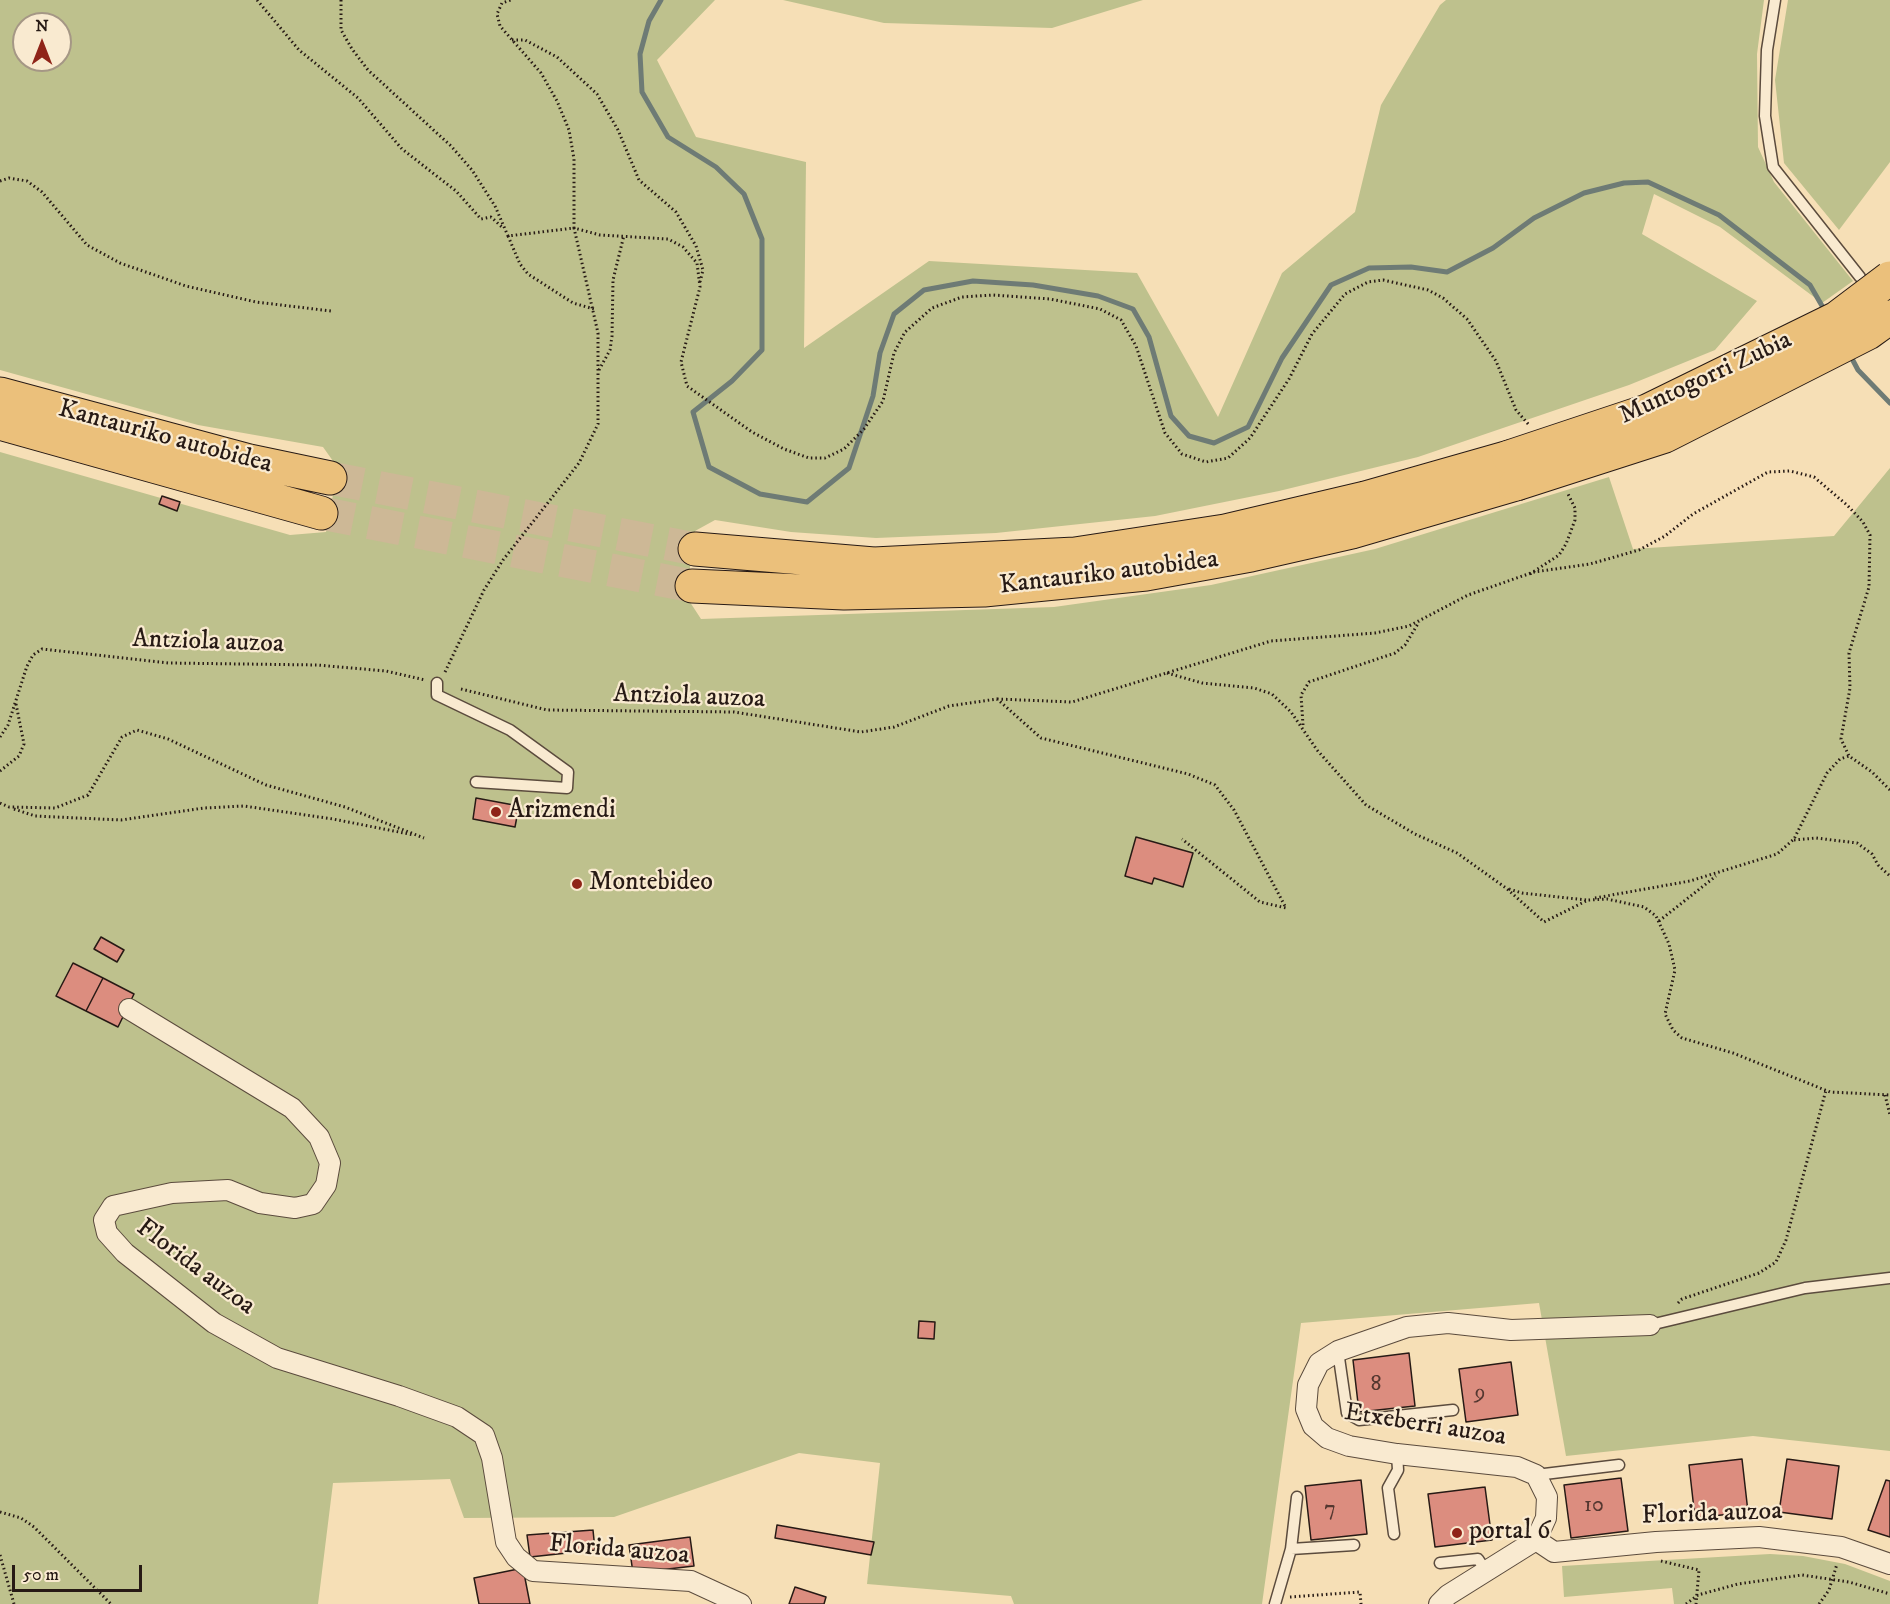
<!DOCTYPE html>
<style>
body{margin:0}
#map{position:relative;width:1890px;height:1604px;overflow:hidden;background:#f6dfb6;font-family:"IM FELL DW Pica",serif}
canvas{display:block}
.north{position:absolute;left:12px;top:12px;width:60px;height:60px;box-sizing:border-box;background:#f9ead0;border:2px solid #a59785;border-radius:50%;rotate:0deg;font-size:16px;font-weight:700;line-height:24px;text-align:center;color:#271a15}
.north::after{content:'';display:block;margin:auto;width:21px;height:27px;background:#8f2418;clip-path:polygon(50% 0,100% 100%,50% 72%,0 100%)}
.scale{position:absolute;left:12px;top:1565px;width:130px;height:27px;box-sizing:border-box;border:3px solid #271a15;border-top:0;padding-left:8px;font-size:18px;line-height:21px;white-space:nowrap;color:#271a15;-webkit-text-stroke:4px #f9ead0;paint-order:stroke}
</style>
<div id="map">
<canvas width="1890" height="1604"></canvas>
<div class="north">N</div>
<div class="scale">50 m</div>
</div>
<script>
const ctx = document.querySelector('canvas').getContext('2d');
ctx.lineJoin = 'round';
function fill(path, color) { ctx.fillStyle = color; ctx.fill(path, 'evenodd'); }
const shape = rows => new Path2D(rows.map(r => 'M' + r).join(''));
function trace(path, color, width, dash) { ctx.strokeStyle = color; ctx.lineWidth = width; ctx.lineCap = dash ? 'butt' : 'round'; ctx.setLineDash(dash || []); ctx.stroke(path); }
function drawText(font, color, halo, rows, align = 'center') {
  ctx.font = font + ' "IM FELL DW Pica",serif'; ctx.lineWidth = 4.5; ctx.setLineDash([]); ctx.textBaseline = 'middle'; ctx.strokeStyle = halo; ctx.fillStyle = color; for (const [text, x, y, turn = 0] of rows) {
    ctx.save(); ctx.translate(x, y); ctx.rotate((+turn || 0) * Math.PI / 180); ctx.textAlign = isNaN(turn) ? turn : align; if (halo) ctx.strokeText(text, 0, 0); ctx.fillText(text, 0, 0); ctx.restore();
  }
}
fill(shape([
 [0,0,715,0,657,60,696,137,806,162,804,348,929,261,1137,273,1218,417,1282,273,1355,212,1381,105,1440,5,1446,0,1764,0,1757,54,1758,147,1774,182,1853,281,1822,303,1720,227,1654,194,1642,234,1757,301,1715,350,1629,385,1418,457,1279,491,1155,516,996,533,876,538,791,532,715,520,695,531,686,596,701,619,1054,607,1211,585,1375,549,1609,477,1633,549,1834,536,1890,468,1890,1451,1753,1436,1566,1456,1539,1303,1301,1323,1262,1604,1014,1604,1011,1596,867,1584,880,1463,799,1453,614,1517,464,1518,450,1479,333,1483,318,1604,0,1604,0,452,290,535,326,532,338,468,323,447,198,425,0,370],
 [24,24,60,24,60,60,24,60],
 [783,0,1143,0,1052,28,884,23],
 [1788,0,1890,0,1890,162,1839,230,1784,163,1775,80],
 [1770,1554,1803,1556,1845,1564,1890,1581,1890,1604,1674,1604,1672,1588,1564,1597,1562,1566]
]), '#bec18d');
trace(shape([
 [661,0,649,21,640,54,642,92,668,137,716,167,744,194,762,239,762,350,732,381,693,412,709,467,760,494,807,502,849,468,873,396,880,353,894,314,924,290,973,281,1033,285,1098,296,1133,309,1149,337,1171,416,1189,436,1214,443,1248,427,1282,358,1331,285,1369,268,1411,267,1447,272,1493,248,1534,218,1584,193,1624,183,1648,182,1719,215,1810,285,1825,311],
 [1849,353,1858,370,1890,403]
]), '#6e7b75', 5);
const building = shape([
 [162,496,180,502,177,511,159,504,162,496],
 [476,798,519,806,515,827,473,819,476,798],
 [1136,837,1193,853,1183,887,1154,878,1152,884,1125,876,1136,837],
 [101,937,124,950,117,962,94,949,101,937],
 [73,963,103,978,86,1011,56,996,73,963],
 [103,978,134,994,118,1027,86,1011,103,978],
 [919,1321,935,1322,934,1339,918,1338,919,1321],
 [1409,1353,1415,1406,1359,1412,1353,1360,1409,1353],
 [1511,1362,1518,1415,1466,1422,1459,1369,1511,1362],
 [1742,1459,1748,1512,1695,1518,1689,1465,1742,1459],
 [1787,1459,1839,1466,1832,1519,1779,1512,1787,1459],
 [1621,1478,1628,1531,1571,1538,1564,1485,1621,1478],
 [1361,1480,1367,1534,1311,1540,1305,1486,1361,1480],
 [1886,1480,1890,1481,1890,1537,1868,1530,1886,1480],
 [1485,1487,1492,1540,1435,1547,1428,1494,1485,1487],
 [777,1525,874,1542,871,1555,775,1538,777,1525],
 [593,1530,595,1550,530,1557,527,1535,593,1530],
 [690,1537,694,1566,633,1573,629,1545,690,1537],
 [523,1568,530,1604,479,1604,474,1578,523,1568],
 [795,1587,826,1597,824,1604,789,1604,795,1587]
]);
fill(building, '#dc8d7f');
trace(building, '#271a15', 1.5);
trace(shape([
 [330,478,695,549],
 [321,513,692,586]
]), '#cdb896', 33, [33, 16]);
const lane = shape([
 [1775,0,1767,50,1765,116,1773,167,1860,277],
 [437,683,437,695,510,730,568,772,567,788,476,782],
 [1650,1325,1805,1288,1890,1278],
 [1338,1351,1347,1413,1359,1420,1453,1410],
 [1536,1475,1619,1465],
 [1394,1534,1388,1488,1398,1470,1397,1454],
 [1291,1549,1354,1545],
 [1440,1563,1478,1559,1486,1571],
 [1275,1604,1291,1549,1297,1497]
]);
const street = shape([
 [129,1009,292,1108,319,1137,330,1163,326,1185,313,1204,295,1208,260,1203,228,1190,172,1193,113,1206,104,1220,107,1233,125,1253,214,1323,277,1358,399,1396,457,1417,484,1435,492,1458,506,1542,516,1557,533,1571,691,1581,741,1604],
 [1536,1540,1554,1552,1656,1542,1759,1537,1841,1547,1890,1564],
 [1439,1604,1448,1595,1536,1540,1546,1518,1547,1497,1536,1475,1517,1467,1397,1454,1349,1446,1327,1438,1313,1426,1306,1409,1308,1385,1319,1363,1338,1351,1407,1327,1448,1323,1511,1330,1650,1325]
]);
const highway = shape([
 [0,394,249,461,330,478],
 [0,423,321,513],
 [695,549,874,564,1075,554,1225,531,1365,498,1509,457],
 [692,586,844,593,984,590,1146,574,1251,555,1352,532,1516,484]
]);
trace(lane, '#5b4b3d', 13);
trace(street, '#5b4b3d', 22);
trace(highway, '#271a15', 35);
trace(shape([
 [257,0,299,50,358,98,402,149,456,191,481,219,491,217,503,228],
 [341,0,341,30,352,49,368,70,451,146,472,170,495,206,508,236,574,228,574,159,569,130,557,101,541,73,500,26,497,14,502,3,511,0],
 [512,40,525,40,557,57,597,94,618,130,639,180,676,212,696,246,703,270,700,282],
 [0,181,9,178,27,181,42,192,87,245,120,263,186,286,256,302,331,311],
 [508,236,520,264,528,274,573,303,594,309],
 [599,370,610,350,612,336,613,280,624,235],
 [1530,574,1559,555,1566,544,1575,520,1575,508,1568,494],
 [445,672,484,590,503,560,579,463,598,424,598,333,574,228,600,235,668,239,683,247,697,263,700,287,681,362,687,386,752,432,784,449,809,458,825,458,844,449,864,429,883,401,894,353,905,332,932,308,962,297,993,295,1050,299,1100,309,1121,320,1136,346,1165,433,1182,454,1206,462,1228,458,1250,438,1289,379,1312,334,1345,294,1368,282,1383,280,1428,290,1443,298,1467,319,1496,361,1516,410,1529,425],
 [1167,673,1202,683,1254,688,1272,694,1291,712,1317,750,1366,805,1415,834,1457,853,1506,888,1544,922,1588,900,1607,899,1644,907,1656,916,1669,944,1675,970,1665,1014,1673,1030,1682,1038,1733,1053,1830,1092,1890,1095],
 [461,689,547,710,734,712,861,732,894,727,949,706,997,699,1041,738,1188,774,1215,785,1234,810,1286,908,1260,902,1182,839],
 [997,699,1072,702,1271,641,1375,633,1409,626,1468,595,1534,572,1590,564,1639,550,1665,536,1693,514,1768,472,1790,471,1814,477,1847,505,1863,522,1870,535,1869,587,1849,653,1850,688,1841,739,1849,756,1872,772,1890,790],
 [1303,725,1301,695,1309,682,1395,653,1405,645,1419,622],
 [0,737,8,725,27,666,33,655,42,649,169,663,317,665,386,671,425,680],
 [0,771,19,756,24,744,16,704],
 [0,803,9,807,55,808,88,795,122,737,137,730,168,739,266,785,345,807,424,838],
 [14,809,35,816,121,820,204,808,244,806,333,819,414,835],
 [1794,840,1816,838,1857,843,1872,854,1878,865,1890,876],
 [1509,889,1522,893,1586,900],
 [1595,898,1690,881,1777,854,1794,839,1827,773,1840,759,1849,756],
 [1659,921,1716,876],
 [1885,1095,1890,1115],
 [1678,1303,1682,1299,1759,1273,1776,1262,1786,1240,1826,1090],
 [0,1512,21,1518,34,1527,111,1604],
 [0,1555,14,1604],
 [1661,1561,1699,1570,1696,1604],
 [1290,1597,1360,1592,1361,1604],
 [1686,1604,1698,1595,1738,1584,1802,1575,1849,1582,1890,1594],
 [1819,1604,1829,1590,1837,1564]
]), '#271a15', 3, [1.5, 3]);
trace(lane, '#f9ead0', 10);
trace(street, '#f9ead0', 20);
trace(highway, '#ebc07b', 33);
const highwayBridge = shape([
 [1509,457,1647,411,1837,318,1890,278],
 [1516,484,1665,436,1868,333,1890,317]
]);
trace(highwayBridge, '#271a15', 35, []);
trace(highwayBridge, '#ebc07b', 33);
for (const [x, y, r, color] of [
 [496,812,6,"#8f2418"],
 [577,884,6,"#8f2418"],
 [1457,1533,6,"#8f2418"]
]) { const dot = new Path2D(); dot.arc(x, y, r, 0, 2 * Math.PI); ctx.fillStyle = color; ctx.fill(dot); trace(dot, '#f9ead0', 2); }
drawText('22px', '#543730', null, [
 ["8",1376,1385],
 ["9",1480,1394],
 ["10",1594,1506],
 ["7",1330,1510]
]);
drawText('26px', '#271a15', '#f9ead0', [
 ["Muntogorri Zubia",1706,379,-25],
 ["Kantauriko autobidea",165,438,15],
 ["Kantauriko autobidea",1109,574,-7],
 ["Antziola auzoa",208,643,2],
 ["Antziola auzoa",689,698,2],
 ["Florida auzoa",195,1268,37],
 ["Etxeberri auzoa",1425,1426,9],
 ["Florida auzoa",1712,1515,-2],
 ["Florida auzoa",619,1551,5]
]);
drawText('26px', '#271a15', '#f9ead0', [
 ["Arizmendi",508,812],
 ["Montebideo",589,884],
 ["portal 6",1469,1533]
], 'left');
</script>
